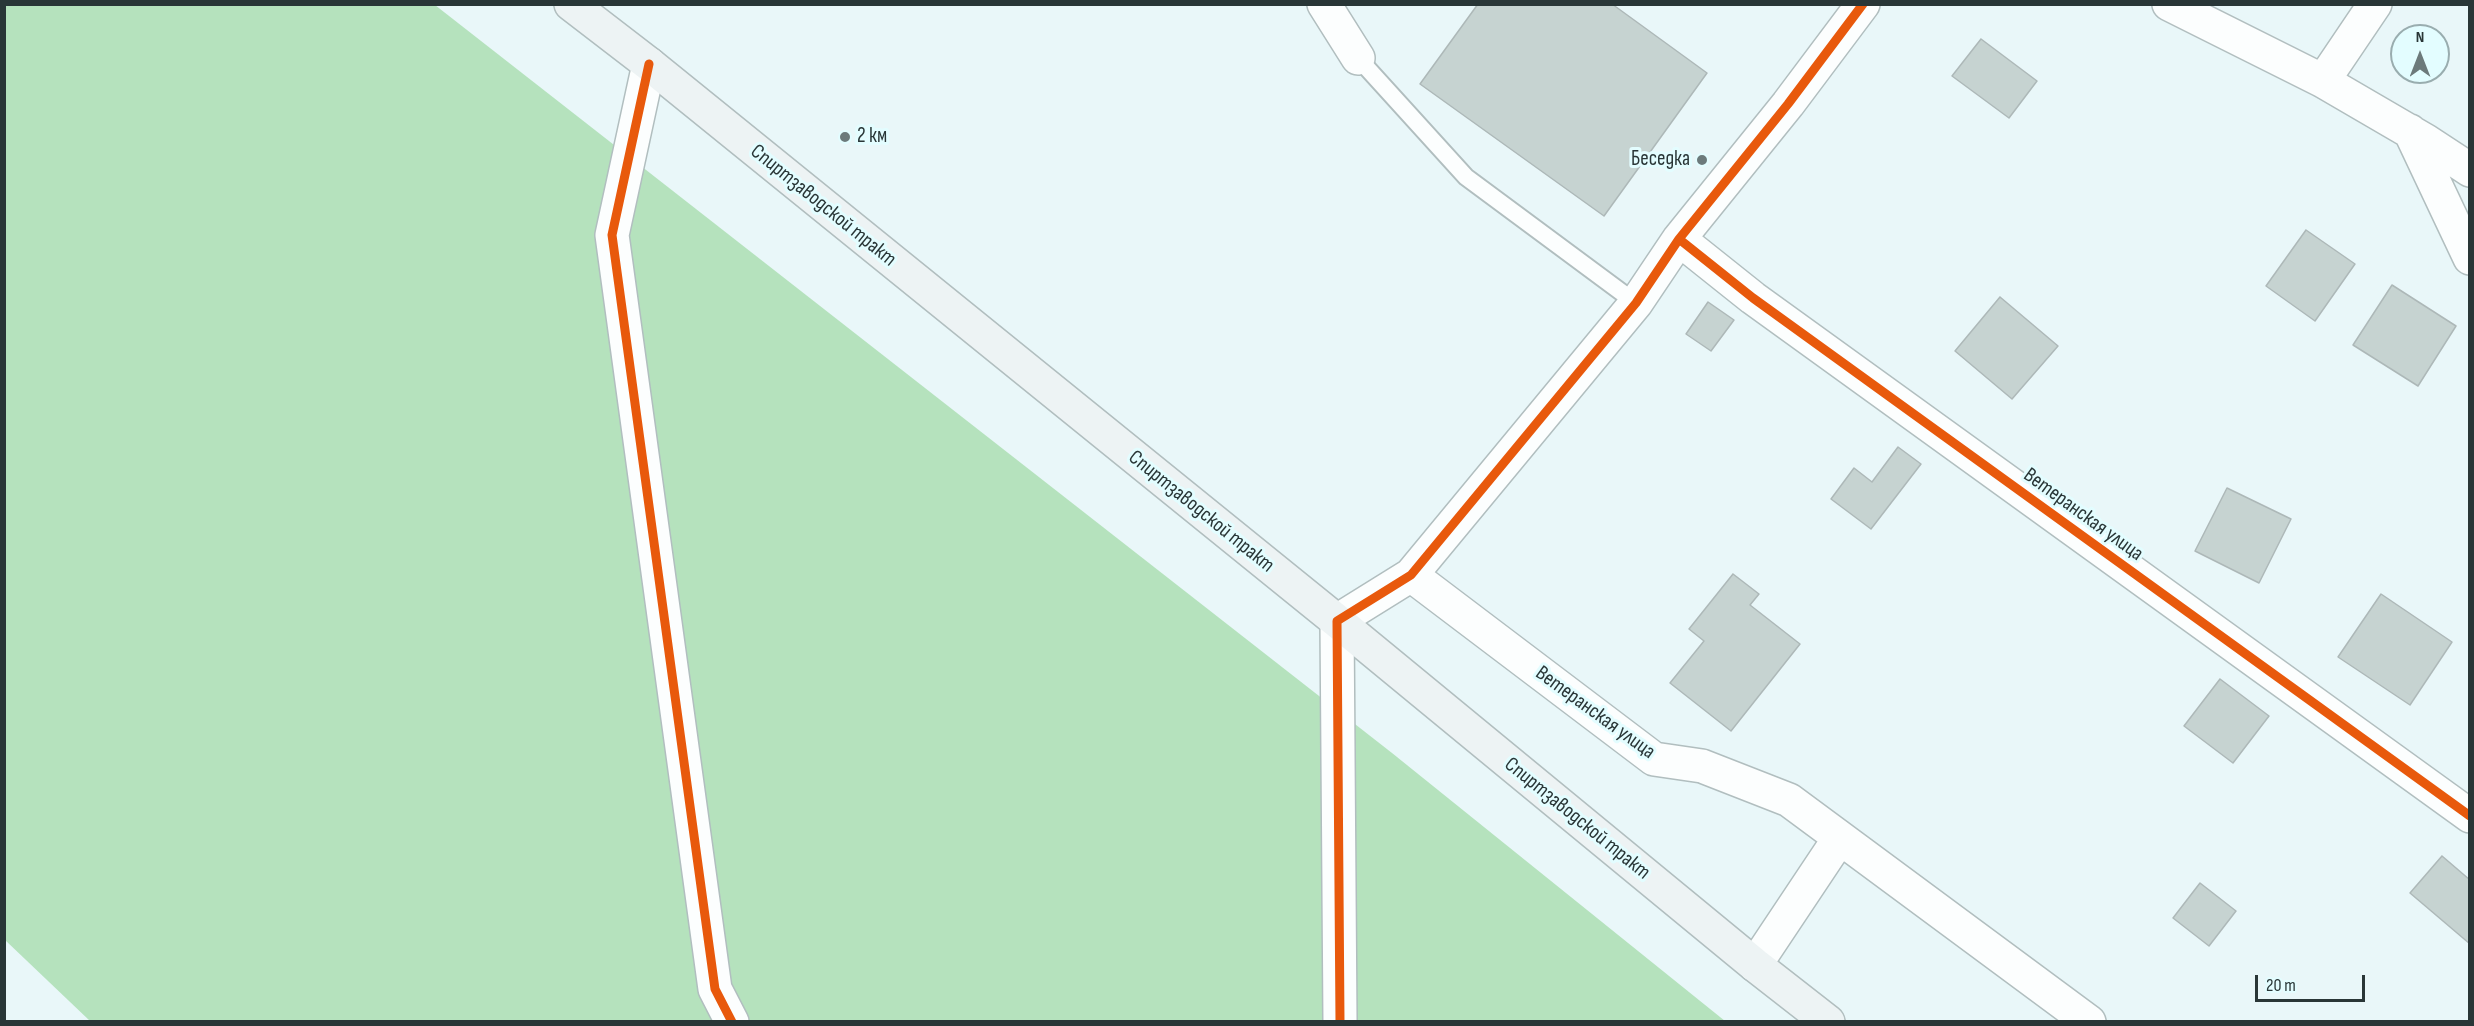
<!DOCTYPE html>
<meta charset="utf-8">
<style>
body{margin:0}
#map{position:relative;width:2474px;height:1026px;overflow:hidden;background:#e9f7f9;font-family:"Sofia Sans Condensed",sans-serif}
canvas{display:block}
.frame{position:absolute;inset:0;border:6px solid #293637;pointer-events:none}
.north{position:absolute;left:2390px;top:24px;width:60px;height:60px;box-sizing:border-box;background:#e3fdff;border:2px solid #99adaf;border-radius:50%;rotate:0deg;font-size:16px;font-weight:700;line-height:24px;text-align:center;color:#293637}
.north::after{content:'';display:block;margin:auto;width:21px;height:27px;background:#6c7a7b;clip-path:polygon(50% 0,100% 100%,50% 72%,0 100%)}
.scale{position:absolute;left:2255px;top:975px;width:110px;height:27px;box-sizing:border-box;border:3px solid #293637;border-top:0;padding-left:8px;font-size:18px;line-height:21px;white-space:nowrap;color:#293637;-webkit-text-stroke:4px #e3fdff;paint-order:stroke}
</style>
<div id="map">
<canvas width="2474" height="1026"></canvas>
<div class="frame"></div>
<div class="north">N</div>
<div class="scale">20 m</div>
</div>
<script>
const ctx = document.querySelector('canvas').getContext('2d');
ctx.lineJoin = 'round';
function fill(path, color) { ctx.fillStyle = color; ctx.fill(path, 'evenodd'); }
const shape = rows => new Path2D(rows.map(r => 'M' + r).join(''));
function trace(path, color, width, dash) { ctx.strokeStyle = color; ctx.lineWidth = width; ctx.lineCap = dash ? 'butt' : 'round'; ctx.setLineDash(dash || []); ctx.stroke(path); }
function drawText(font, color, halo, rows, align = 'center') {
  ctx.font = font + ' "Sofia Sans Condensed",sans-serif'; ctx.lineWidth = 6; ctx.setLineDash([]); ctx.textBaseline = 'middle'; ctx.strokeStyle = halo; ctx.fillStyle = color; for (const [text, x, y, turn = 0] of rows) {
    ctx.save(); ctx.translate(x, y); ctx.rotate((+turn || 0) * Math.PI / 180); ctx.textAlign = isNaN(turn) ? turn : align; if (halo) ctx.strokeText(text, 0, 0); ctx.fillText(text, 0, 0); ctx.restore();
  }
}
fill(shape([
 [4,5,435,5,1392,753,1725,1021,90,1021,5,940]
]), '#b5e2bd');
const building = shape([
 [1478,4,1612,4,1707,73,1604,216,1420,84,1478,4],
 [1981,39,2037,81,2009,118,1952,76,1981,39],
 [2306,230,2355,264,2315,321,2266,286,2306,230],
 [2392,285,2456,326,2418,386,2353,345,2392,285],
 [2000,297,2058,346,2012,399,1955,351,2000,297],
 [1708,302,1734,320,1711,351,1686,334,1708,302],
 [1898,447,1921,464,1871,529,1831,499,1854,468,1872,482,1898,447],
 [2227,488,2291,519,2259,583,2195,551,2227,488],
 [1733,574,1759,594,1750,605,1800,644,1731,731,1670,683,1704,641,1689,629,1733,574],
 [2381,594,2452,642,2410,705,2338,657,2381,594],
 [2220,679,2269,716,2233,763,2184,726,2220,679],
 [2442,856,2470,880,2470,944,2410,893,2442,856],
 [2200,883,2236,911,2209,946,2173,918,2200,883]
]);
fill(building, '#c6d3d1');
trace(building, '#adb8b8', 1.5);
const lane = shape([
 [1358,58,1466,177,1636,303]
]);
const street = shape([
 [1324,4,1358,58],
 [2169,4,2323,81,2426,141,2470,170],
 [649,64,612,235,715,989,732,1022],
 [2323,81,2375,4],
 [2410,131,2470,258],
 [1679,239,1753,298,2470,816],
 [1411,575,1654,759,1702,766,1789,800,2089,1022],
 [1755,965,1839,839],
 [1340,1022,1337,621,1411,575,1636,303,1679,239,1788,104,1863,4]
]);
const secondary = shape([
 [571,4,649,64,1337,621,1755,965,1828,1022]
]);
trace(lane, '#b1bebf', 20);
trace(street, '#b1bebf', 36);
trace(secondary, '#b1bebf', 36);
trace(lane, '#fcfefe', 16);
trace(street, '#fcfefe', 33);
trace(secondary, '#edf3f4', 33);
trace(shape([
 [649,64,612,235,715,989,732,1022],
 [1679,239,1753,298,2470,816],
 [1340,1022,1337,621,1411,575,1636,303,1679,239,1788,104,1863,4]
]), '#e8590c', 9);
for (const [x, y, r, color] of [
 [845,137,6,"#6c7a7b"],
 [1702,160,6,"#6c7a7b"]
]) { const dot = new Path2D(); dot.arc(x, y, r, 0, 2 * Math.PI); ctx.fillStyle = color; ctx.fill(dot); trace(dot, '#e3fdff', 2); }
drawText('21px', '#293637', '#e3fdff', [
 ["2 км",857,137],
 ["Беседка",1690,160,"right"]
], 'left');
drawText('21px', '#293637', '#e3fdff', [
 ["Спиртзаводской тракт",823,206,39],
 ["Спиртзаводской тракт",1201,512,39],
 ["Ветеранская улица",2083,515,36],
 ["Ветеранская улица",1595,713,36],
 ["Спиртзаводской тракт",1577,819,39]
]);
</script>
